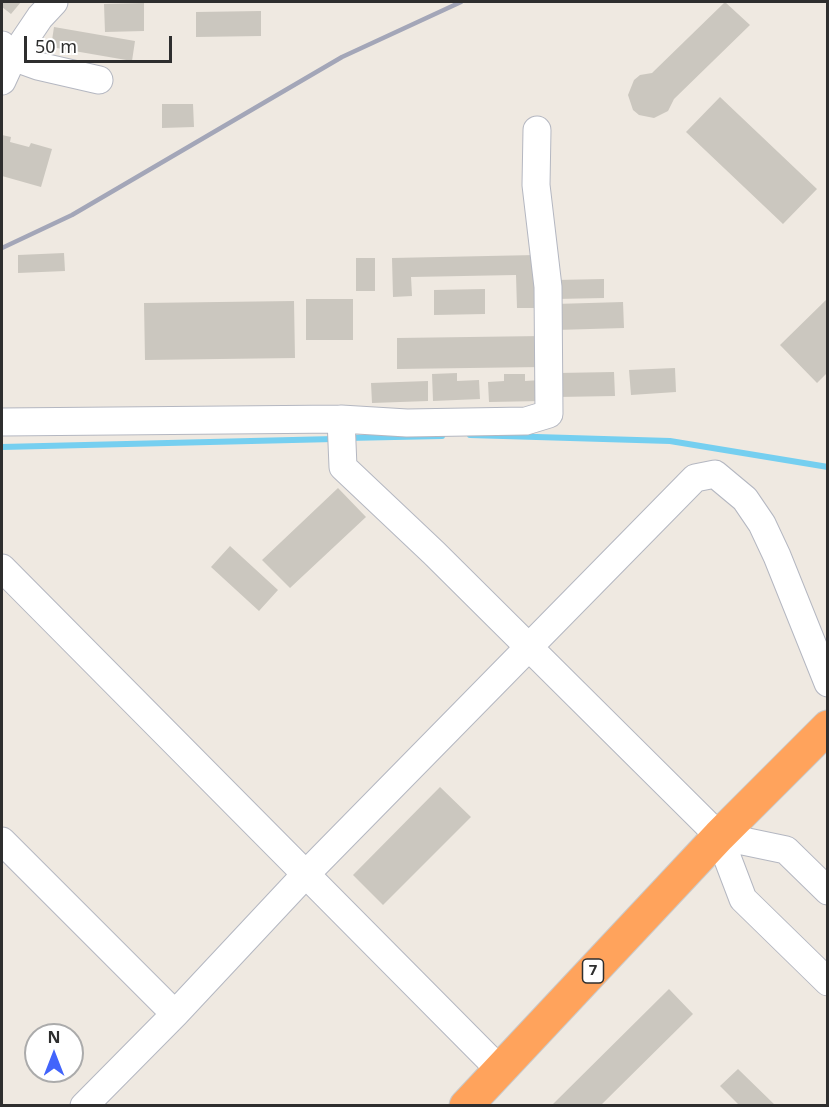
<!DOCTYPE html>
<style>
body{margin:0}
#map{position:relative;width:829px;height:1107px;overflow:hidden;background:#efe9e1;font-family:"Noto Sans",sans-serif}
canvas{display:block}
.frame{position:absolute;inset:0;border:3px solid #2e2e2e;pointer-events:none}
.north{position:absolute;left:24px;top:1023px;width:60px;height:60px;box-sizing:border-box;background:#fff;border:2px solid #ababab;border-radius:50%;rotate:0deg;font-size:16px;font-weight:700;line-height:24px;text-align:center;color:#2e2e2e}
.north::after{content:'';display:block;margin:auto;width:21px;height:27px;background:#4264fb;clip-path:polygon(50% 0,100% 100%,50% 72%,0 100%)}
.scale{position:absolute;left:24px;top:36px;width:148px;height:27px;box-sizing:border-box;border:3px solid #2e2e2e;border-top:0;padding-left:8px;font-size:18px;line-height:21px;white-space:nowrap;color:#2e2e2e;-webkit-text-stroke:4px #fff;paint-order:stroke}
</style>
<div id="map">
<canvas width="829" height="1107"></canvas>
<div class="frame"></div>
<div class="north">N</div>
<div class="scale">50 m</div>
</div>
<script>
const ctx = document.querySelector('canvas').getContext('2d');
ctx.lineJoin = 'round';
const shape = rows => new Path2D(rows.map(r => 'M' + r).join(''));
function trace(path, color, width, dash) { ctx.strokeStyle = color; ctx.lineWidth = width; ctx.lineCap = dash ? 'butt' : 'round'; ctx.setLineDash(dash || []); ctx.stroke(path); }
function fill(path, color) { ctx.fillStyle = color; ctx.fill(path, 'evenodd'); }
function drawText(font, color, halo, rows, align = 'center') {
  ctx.font = font + ' "Noto Sans",sans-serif'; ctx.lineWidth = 5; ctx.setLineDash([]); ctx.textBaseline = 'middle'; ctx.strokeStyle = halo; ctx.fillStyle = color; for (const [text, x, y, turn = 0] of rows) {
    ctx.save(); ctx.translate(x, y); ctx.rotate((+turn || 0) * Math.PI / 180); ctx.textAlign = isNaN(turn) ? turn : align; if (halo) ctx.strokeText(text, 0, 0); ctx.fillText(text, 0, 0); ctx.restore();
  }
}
trace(shape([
 [470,435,670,441,828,467],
 [347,438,442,436],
 [2,447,334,439]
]), '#75cff0', 6);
fill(shape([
 [2,2,21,2,11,14,2,7],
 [725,2,750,25,674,99,668,111,654,118,639,115,633,110,628,95,634,80,640,75,652,73],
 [144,3,144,31,105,32,104,4],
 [261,11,261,36,196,37,196,12],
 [54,27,135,41,132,61,51,47],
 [720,97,817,189,783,224,686,132],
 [162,104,193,104,194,127,162,128],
 [2,135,11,137,10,142,29,147,31,143,52,149,41,187,2,176],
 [64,253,65,271,18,273,18,255],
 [536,255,537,308,517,308,516,275,411,277,412,296,393,297,392,258],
 [356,258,375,258,375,291,356,291],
 [604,279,604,298,556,299,556,280],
 [485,289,485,314,434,315,434,290],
 [828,298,828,372,817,383,780,345],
 [306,299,353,299,353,340,306,340],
 [294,301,295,358,145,360,144,303],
 [623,302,624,328,556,330,555,304],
 [542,336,542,367,397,369,397,338],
 [675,368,676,392,631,395,629,370],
 [614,372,615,396,558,397,558,373],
 [457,373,457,381,479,380,480,399,433,401,432,374],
 [504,374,525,374,525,381,541,380,542,401,489,402,488,382,504,381],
 [428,381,428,401,372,403,371,383],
 [338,488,366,517,290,588,262,560],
 [230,546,278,590,259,611,211,567],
 [440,787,471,817,383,905,353,875],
 [669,989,693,1014,600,1106,551,1106],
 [738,1069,776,1106,740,1106,720,1086]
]), '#cbc7bf');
const minor = shape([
 [2,45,13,57,38,66,99,80],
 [2,81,13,57,40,17,54,2],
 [341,419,343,467,434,553,719,836,743,899,828,982],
 [2,422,341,419,407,423,526,421,549,414,548,287,536,185,537,130],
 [2,568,500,1070],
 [719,836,786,850,828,891],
 [2,841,175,1014],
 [84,1106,175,1014,305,875,695,478,715,474,745,499,762,524,777,556,828,683]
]);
const highway = shape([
 [466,1106,719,836,828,727]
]);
trace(minor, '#b4b7c1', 29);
trace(highway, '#c9c9c9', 35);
trace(minor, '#fff', 27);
trace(highway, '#ffa35c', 33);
trace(shape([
 [2,248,72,215,342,57,461,2]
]), '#a3a6b8', 4.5);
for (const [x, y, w] of [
 [593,971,21]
]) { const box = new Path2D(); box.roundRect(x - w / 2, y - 12, w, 24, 4.5); ctx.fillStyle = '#fff'; ctx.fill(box); trace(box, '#2e2e2e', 1.5); }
drawText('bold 15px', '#2e2e2e', null, [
 ["7",593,971]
]);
</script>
